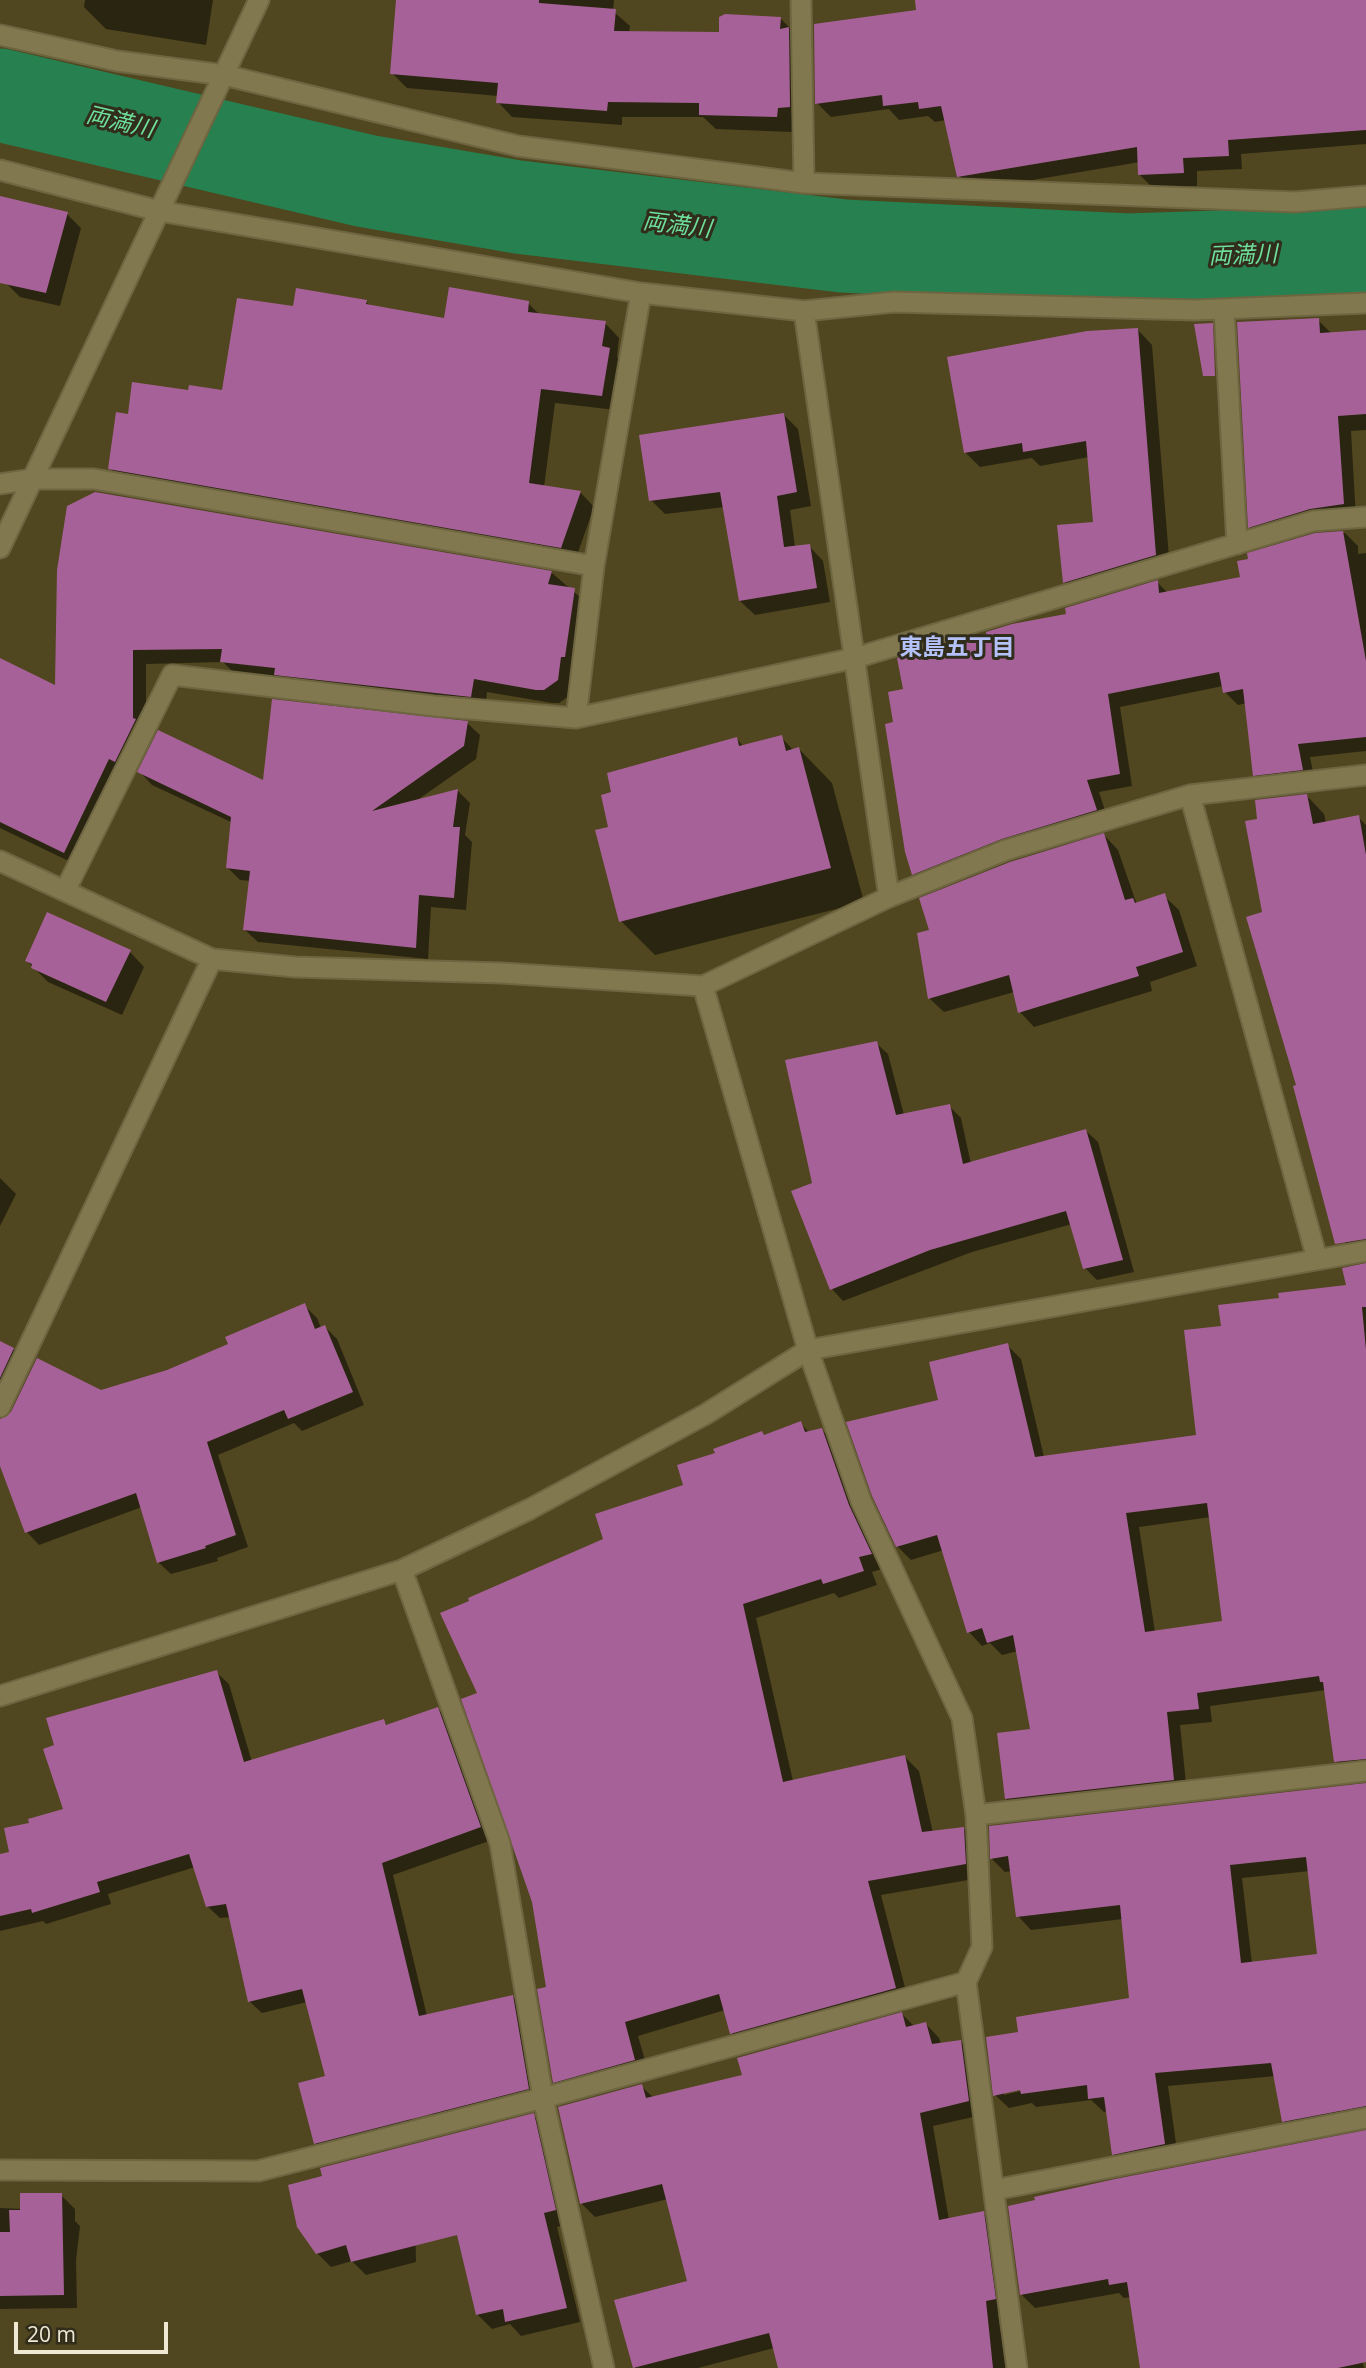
<!DOCTYPE html>
<meta charset="utf-8">
<style>
body{margin:0}
#map{position:relative;width:1366px;height:2368px;overflow:hidden;background:#50461f;font-family:"Open Sans",sans-serif}
canvas{display:block}
.scale{position:absolute;left:14px;top:2322px;width:154px;height:32px;box-sizing:border-box;border:4px solid #efe9d3;border-top:0;padding-left:9px;font-size:21px;line-height:24px;white-space:nowrap;color:#efe9d3;-webkit-text-stroke:5px #312d1c;paint-order:stroke}
</style>
<div id="map">
<canvas width="1366" height="2368"></canvas>
<div class="scale">20 m</div>
</div>
<script>
const ctx = document.querySelector('canvas').getContext('2d');
ctx.lineJoin = 'round';
function fill(path, color) { ctx.fillStyle = color; ctx.fill(path, 'evenodd'); }
const shape = rows => new Path2D(rows.map(r => 'M' + r).join(''));
function trace(path, color, width, dash) { ctx.strokeStyle = color; ctx.lineWidth = width; ctx.lineCap = dash ? 'butt' : 'round'; ctx.setLineDash(dash || []); ctx.stroke(path); }
function drawText(font, color, halo, rows, align = 'center') {
  ctx.font = font + ' "Open Sans","Noto Sans JP",sans-serif'; ctx.lineWidth = 6; ctx.setLineDash([]); ctx.textBaseline = 'middle'; ctx.strokeStyle = halo; ctx.fillStyle = color; for (const [text, x, y, turn = 0] of rows) {
    ctx.save(); ctx.translate(x, y); ctx.rotate((+turn || 0) * Math.PI / 180); ctx.textAlign = isNaN(turn) ? turn : align; if (halo) ctx.strokeText(text, 0, 0); ctx.fillText(text, 0, 0); ctx.restore();
  }
}
fill(shape([
 [85,0,213,0,206,45,106,29,84,7],
 [397,0,614,0,613,11,630,26,629,33,721,34,780,18,795,33,805,121,792,123,792,132,716,129,703,117,622,117,622,125,512,117,498,102,498,96,407,88,392,73],
 [917,0,1366,0,1366,144,1241,154,1242,169,1197,171,1197,186,1154,189,1140,175,1140,162,973,190,959,176,946,120,935,122,928,116,899,120,889,109,831,117,817,103,918,11],
 [0,197,67,214,81,228,60,306,20,297,7,284,0,282],
 [366,302,372,307,445,320,528,303,540,315,605,323,619,338,617,357,624,364,616,410,555,403,544,487,580,492,594,507,575,561,125,483,110,468,129,416,190,392,224,392,295,308],
 [1318,320,1332,334,1366,332,1366,430,1351,431,1356,519,1263,540,1250,527],
 [1138,330,1152,345,1170,570,1079,597,1064,582,1095,523,1089,457,1040,466,1032,458,980,467,965,452],
 [784,415,798,429,811,506,790,510,795,547,809,546,823,561,830,602,755,615,740,601,725,507,665,514,651,500],
 [95,493,552,573,588,604,572,694,559,703,552,703,487,692,485,710,236,675,223,662,146,664,146,732,79,866,0,828,0,660,57,688],
 [1345,533,1358,546,1358,554,1366,553,1366,751,1310,757,1315,782,1267,788,1254,775,1247,703,1238,705,1225,692,1223,686,1120,707,1132,786,1099,792,1109,823,926,887,913,874,895,724,905,691,989,639,1068,616,1157,582,1168,593,1242,578,1316,535],
 [467,723,480,735,476,759,416,801,458,791,470,803,465,835,472,842,466,910,431,907,428,959,258,942,245,930,251,881,240,880,227,867,233,823,152,785,140,772,265,782],
 [781,737,794,751,799,749,832,783,864,902,655,955,621,921,610,828,613,794,737,739,744,747],
 [1307,796,1324,814,1326,823,1358,817,1366,825,1366,1246,1351,1248,1334,1230,1298,1086,1264,913,1259,820],
 [1104,835,1118,850,1137,905,1164,896,1179,910,1197,966,1150,982,1152,991,1034,1027,1020,1012,1014,992,944,1012,929,998,931,931],
 [130,952,144,967,122,1015,48,982,27,961],
 [876,1043,888,1054,904,1115,949,1106,961,1118,971,1164,1086,1131,1098,1142,1134,1272,1097,1280,1085,1268,1072,1224,972,1252,843,1301,832,1289,814,1184],
 [0,1178,16,1194,0,1226],
 [1366,1293,1366,1773,1349,1775,1336,1761,1326,1690,1210,1706,1212,1722,1180,1725,1187,1793,1020,1812,1006,1799,1032,1731,1018,1651,1002,1655,990,1643,982,1646,969,1632,944,1550,911,1560,897,1546,940,1401,1007,1345,1021,1359,1044,1457,1198,1437,1222,1328],
 [1211,1517,1224,1622,1155,1632,1139,1527],
 [304,1305,317,1318,321,1328,325,1327,337,1339,364,1405,302,1431,294,1423,218,1455,248,1547,217,1558,218,1561,171,1574,158,1562,142,1507,39,1545,27,1532,0,1461,0,1342,13,1349,26,1362,1,1421,167,1371,230,1345],
 [800,1423,810,1433,822,1430,836,1444,885,1568,872,1572,877,1585,839,1598,834,1593,756,1618,793,1781,905,1757,919,1771,933,1833,964,1829,978,1843,980,1878,881,1895,909,2003,746,2047,732,2033,725,2010,638,2036,649,2074,569,2096,554,2082,548,1989,534,1902,479,1694,605,1540,765,1436],
 [216,1672,229,1684,252,1762,383,1721,388,1726,438,1709,450,1721,492,1840,393,1875,427,2016,513,1997,525,2009,540,2101,442,2126,411,2092,412,2134,328,2155,315,2143,327,2077,307,2002,262,2013,249,2001,231,1917,220,1918,207,1906,195,1867,108,1894,111,1904,46,1924,43,1921,0,1931,0,1856,11,1853,31,1824,65,1810],
 [1366,1785,1366,2123,1298,2134,1284,2121,1276,2076,1168,2086,1178,2158,1127,2167,1114,2154,1108,2111,1104,2112,1091,2100,1036,2107,1032,2103,1009,2108,995,2095,1020,2034,1131,1999,1123,1919,1031,1930,1018,1916,1012,1871,1005,1872,992,1859,991,1827],
 [1310,1871,1319,1955,1252,1964,1242,1878],
 [1029,2089,1004,2095,1004,2091],
 [902,2014,915,2027,926,2024,939,2038,941,2044,961,2042,974,2055,982,2115,933,2126,949,2220,983,2213,997,2226,1008,2313,998,2314,1006,2368,779,2368,774,2348,698,2368,635,2368,616,2302,689,2282,668,2199,595,2217,581,2203,641,2086,654,2098,744,2076],
 [533,2115,548,2129,569,2224,557,2227,580,2322,521,2336,510,2324,492,2329,477,2314],
 [1366,2131,1366,2272,1344,2276,1364,2368,1142,2368,1131,2297,1124,2298,1119,2293,1035,2308,1021,2294],
 [414,2163,416,2262,366,2275,352,2261,331,2267,317,2253],
 [61,2195,75,2209,75,2221,80,2226,76,2260,77,2308,0,2309,0,2208,22,2209]
]), '#0007');
trace(shape([
 [0,95,366,181,518,207,843,246,1128,260,1366,252]
]), '#26804f', 93);
fill(shape([
 [396,0,539,0,539,3,616,9,614,31,719,32,719,17,725,14,781,17,780,29,789,27,790,107,778,108,777,117,699,115,699,103,608,102,607,111,496,103,498,83,390,74],
 [915,0,1366,0,1366,130,1228,140,1229,156,1183,158,1184,173,1138,175,1137,147,957,177,941,106,919,109,918,102,883,106,882,95,815,104,814,24,916,10],
 [0,196,68,212,46,293,0,283],
 [449,287,529,301,528,312,606,321,602,346,610,348,602,396,541,389,529,483,581,491,561,548,108,469,116,412,128,414,132,382,188,390,189,385,222,390,237,298,293,306,296,288,367,300,366,304,444,318],
 [1319,318,1320,333,1366,330,1366,414,1338,416,1344,504,1310,509,1248,528,1237,322],
 [1213,323,1215,376,1203,376,1194,324],
 [1138,328,1156,555,1063,583,1057,525,1093,522,1086,441,1023,452,1022,443,964,453,947,357,1087,331],
 [784,413,797,492,777,496,784,547,810,544,817,588,739,601,720,492,649,501,639,435],
 [95,492,552,571,548,584,575,588,565,657,561,657,558,680,544,690,536,690,474,679,471,697,274,675,275,668,220,662,222,649,133,650,133,718,136,719,115,762,109,759,64,853,0,822,0,658,55,685,57,570,67,506],
 [1343,531,1366,661,1366,737,1298,744,1303,770,1253,776,1243,689,1223,693,1219,672,1108,694,1120,774,1087,780,1097,810,1002,839,912,875,905,852,885,724,893,722,888,692,903,689,897,658,942,645,987,637,986,632,1012,624,1066,614,1065,608,1158,580,1159,593,1240,577,1237,561,1248,559,1247,553,1315,533],
 [272,699,468,721,464,746,372,811,458,789,453,827,460,827,454,898,419,895,416,948,243,930,250,871,226,868,231,817,137,772,158,730,263,780],
 [782,735,786,751,799,747,831,868,619,922,595,830,608,827,601,795,611,792,607,773,737,737,739,746],
 [1307,794,1313,824,1359,815,1366,855,1366,1239,1335,1244,1293,1086,1296,1085,1246,917,1262,912,1245,821,1257,819,1255,800],
 [1104,833,1125,900,1133,898,1135,903,1165,893,1183,952,1136,967,1139,976,1018,1013,1009,975,928,999,917,933,929,930,919,898,1010,862],
 [47,912,131,950,106,1002,31,968,32,964,25,961],
 [877,1041,896,1115,950,1104,963,1164,1086,1129,1123,1260,1083,1269,1066,1211,930,1250,830,1290,791,1191,812,1183,785,1060],
 [1366,1263,1366,1307,1362,1307,1366,1350,1366,1759,1334,1762,1323,1682,1320,1682,1319,1676,1197,1693,1199,1709,1167,1712,1174,1780,1005,1799,997,1733,1030,1729,1013,1635,987,1643,982,1628,967,1633,937,1535,896,1547,872,1496,846,1422,938,1400,929,1362,1008,1343,1035,1457,1196,1435,1184,1330,1221,1326,1218,1305,1279,1298,1278,1293,1346,1285,1342,1268],
 [1207,1503,1222,1621,1145,1632,1126,1513],
 [305,1303,315,1329,325,1325,353,1392,288,1419,284,1410,207,1442,236,1535,205,1546,206,1548,157,1563,136,1493,25,1533,0,1466,0,1419,11,1412,37,1358,101,1390,167,1370,228,1344,225,1337],
 [0,1341,14,1348,0,1378],
 [801,1421,805,1432,822,1428,849,1505,872,1554,859,1557,864,1571,823,1584,821,1579,743,1604,783,1782,905,1755,922,1832,964,1827,966,1864,868,1881,896,1988,730,2034,719,1994,625,2022,635,2060,553,2083,537,1989,546,1987,532,1902,461,1699,477,1693,440,1613,469,1601,468,1598,603,1539,595,1514,683,1485,677,1465,715,1453,713,1449,762,1431,764,1435],
 [217,1670,244,1762,384,1719,386,1725,438,1707,481,1827,382,1863,419,2016,513,1995,529,2089,314,2144,298,2083,325,2076,302,1989,248,2002,226,1904,206,1907,189,1854,97,1882,100,1892,32,1913,31,1909,0,1916,0,1854,9,1852,4,1828,29,1823,28,1819,63,1809,43,1749,54,1745,46,1718],
 [1366,1783,1366,2106,1282,2122,1271,2063,1155,2073,1165,2144,1112,2155,1104,2097,1088,2099,1087,2085,1021,2094,1020,2090,993,2096,986,2037,1018,2032,1016,2017,1129,1998,1120,1905,1016,1917,1008,1856,990,1859,989,1826],
 [1306,1857,1317,1954,1241,1963,1230,1865],
 [902,2012,906,2027,926,2022,932,2044,961,2040,969,2101,920,2113,939,2220,984,2211,996,2299,986,2301,993,2368,778,2368,769,2333,633,2368,614,2300,687,2281,662,2184,580,2204,558,2107,642,2084,646,2098,742,2075,737,2058],
 [534,2113,556,2210,544,2213,567,2308,505,2322,503,2309,476,2315,457,2235,351,2262,346,2245,316,2254,297,2227,288,2185,322,2176,320,2168],
 [1366,2130,1366,2362,1338,2368,1140,2368,1127,2282,1109,2285,1108,2279,1020,2295,1008,2206,1035,2200,1034,2197,1115,2179],
 [20,2193,62,2193,64,2295,0,2296,0,2232,10,2232,9,2210,20,2210]
]), '#a66298');
const minor = shape([
 [801,0,804,183],
 [0,35,117,61,224,75,518,146,804,183,1295,202,1366,196],
 [0,170,159,211,641,293,804,311,894,302,1195,310,1366,303],
 [1224,309,1237,544],
 [804,311,889,897],
 [0,484,33,479,94,479,594,566],
 [576,718,594,566,641,293],
 [1190,795,1317,1259],
 [0,861,212,959,295,967,502,973,703,986,889,897,1006,850,1190,795,1366,775],
 [65,891,172,675,434,706,576,718,855,658,1313,521,1366,517],
 [703,986,808,1350,861,1501,962,1718,976,1815,982,1947,966,1982,1017,2368],
 [0,1407,212,959],
 [402,1570,500,1843,543,2098,604,2368],
 [0,1696,402,1570,530,1509,706,1414,808,1350,1366,1251],
 [976,1815,1366,1771],
 [0,2170,258,2171,543,2098,966,1982],
 [994,2190,1366,2118]
]);
const tertiary = shape([
 [0,548,259,0]
]);
trace(minor, '#6e6541', 23);
trace(tertiary, '#6e6541', 23);
trace(minor, '#82784f', 19);
trace(tertiary, '#82784f', 19);
drawText('italic 23px', '#6ddf9b', '#312d1c', [
 ["両満川",120,123,13],
 ["両満川",677,226,7],
 ["両満川",1243,256,-2]
]);
drawText('bold 23px', '#b5c1f9', '#312d1c', [
 ["東島五丁目",957,648]
]);
</script>
